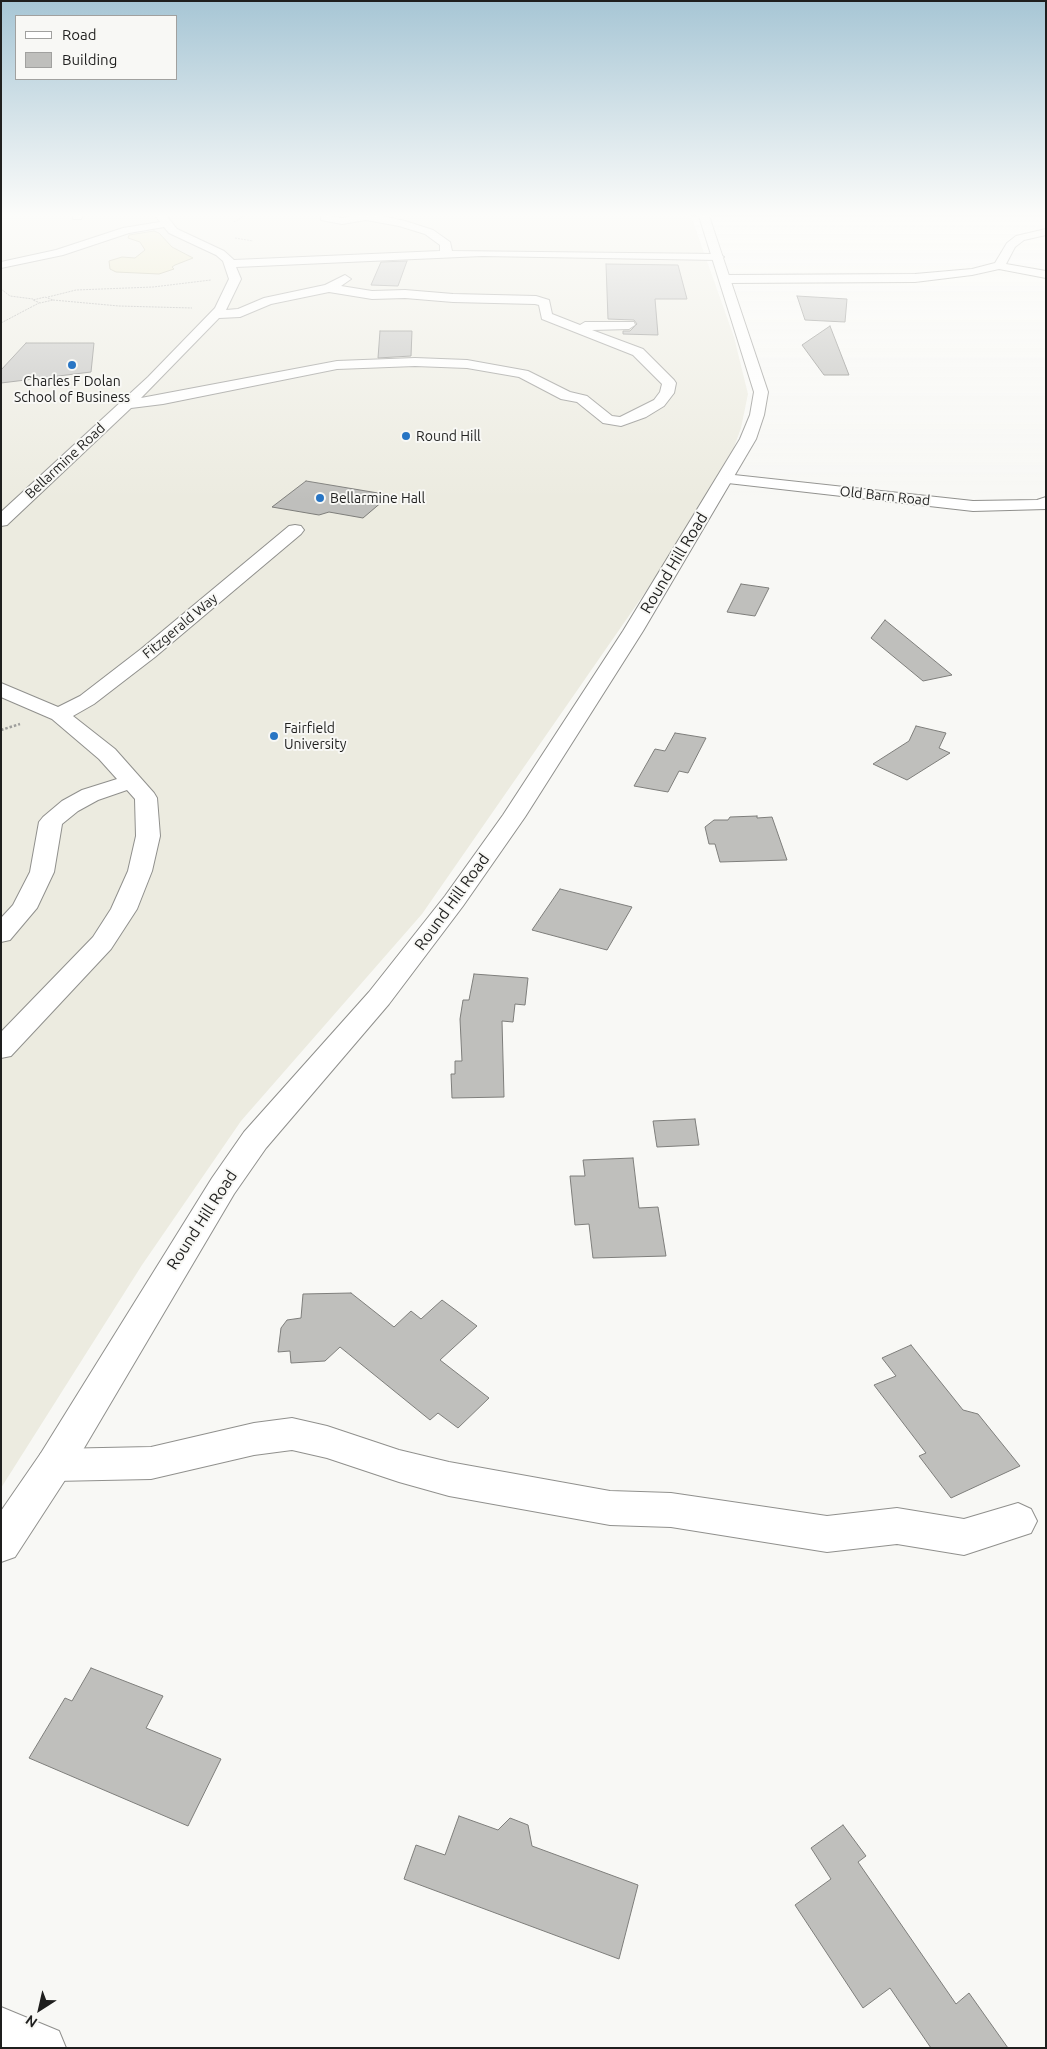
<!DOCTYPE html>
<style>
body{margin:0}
#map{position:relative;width:1047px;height:2049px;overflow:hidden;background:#f8f8f5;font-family:Ubuntu,sans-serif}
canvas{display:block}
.frame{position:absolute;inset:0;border:2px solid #1f1f1e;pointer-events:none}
.legend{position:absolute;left:15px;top:15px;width:162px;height:65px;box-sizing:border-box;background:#f8f8f5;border:1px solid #a1a19f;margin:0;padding:6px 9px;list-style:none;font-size:15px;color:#1f1f1e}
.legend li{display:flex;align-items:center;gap:10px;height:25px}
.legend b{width:25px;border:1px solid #a1a19f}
.north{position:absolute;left:15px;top:1984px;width:50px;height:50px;-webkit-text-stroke:4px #f8f8f5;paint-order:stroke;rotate:215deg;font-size:14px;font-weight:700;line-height:20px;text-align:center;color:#1f1f1e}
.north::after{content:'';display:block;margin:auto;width:18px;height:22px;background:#1f1f1e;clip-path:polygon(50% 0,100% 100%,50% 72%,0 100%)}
</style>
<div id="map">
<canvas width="1047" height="2049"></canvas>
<div class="frame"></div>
<ul class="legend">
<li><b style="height:6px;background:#fff"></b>Road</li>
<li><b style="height:14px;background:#bfbfbc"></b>Building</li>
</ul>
<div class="north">N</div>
</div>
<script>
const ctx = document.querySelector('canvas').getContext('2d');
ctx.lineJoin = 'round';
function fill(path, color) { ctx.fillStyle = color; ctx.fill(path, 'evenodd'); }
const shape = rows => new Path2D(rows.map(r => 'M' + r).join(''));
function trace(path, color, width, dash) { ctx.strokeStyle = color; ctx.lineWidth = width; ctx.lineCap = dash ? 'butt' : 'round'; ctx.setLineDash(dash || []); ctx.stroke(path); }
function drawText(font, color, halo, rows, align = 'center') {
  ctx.font = font + ' Ubuntu,sans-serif'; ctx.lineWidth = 4; ctx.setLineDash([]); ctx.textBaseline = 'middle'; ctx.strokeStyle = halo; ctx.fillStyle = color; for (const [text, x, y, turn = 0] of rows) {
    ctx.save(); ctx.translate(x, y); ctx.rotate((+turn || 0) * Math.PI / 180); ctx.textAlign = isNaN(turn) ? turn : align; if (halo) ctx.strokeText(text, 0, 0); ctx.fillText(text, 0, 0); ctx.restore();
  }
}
fill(shape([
 [1,213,690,213,734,337,748,394,741,428,729,461,669,558,422,914,241,1121,142,1265,1,1488]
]), '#ecebe0');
const water = shape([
 [154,231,159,233,172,247,193,258,175,265,172,267,174,269,159,274,116,272,110,269,109,261,122,257,135,258,145,250,140,242,128,238,129,235,154,231]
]);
fill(water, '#e5e1b8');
trace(water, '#aaa78a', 1);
const building = shape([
 [407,261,398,286,371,285,381,262,407,261],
 [606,264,678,265,687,299,655,299,658,335,623,334,623,331,630,331,637,324,634,320,608,319,606,264],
 [797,296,847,299,845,322,805,320,797,296],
 [830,326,849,375,824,375,802,345,830,326],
 [380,331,412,331,411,356,378,358,380,331],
 [26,343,94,343,91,372,1,383,1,370,26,343],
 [306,481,390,495,363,518,329,512,319,515,272,507,306,481],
 [741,584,769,588,755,616,727,612,741,584],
 [885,620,952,675,923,681,871,638,885,620],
 [916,726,946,733,939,748,950,753,907,780,873,764,909,741,916,726],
 [675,733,706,738,688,773,679,771,668,792,634,786,655,749,665,751,675,733],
 [757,816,757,818,772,817,787,860,720,862,715,844,709,844,705,827,714,820,728,820,730,817,757,816],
 [560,889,632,907,607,950,532,930,560,889],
 [474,974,528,978,525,1005,515,1004,513,1022,502,1021,504,1097,452,1098,451,1074,455,1074,455,1061,462,1061,460,1019,463,1000,469,1000,474,974],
 [695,1119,699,1145,657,1147,653,1121,695,1119],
 [633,1158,639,1208,658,1207,666,1256,593,1258,589,1224,575,1225,570,1176,585,1176,583,1160,633,1158],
 [351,1293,394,1327,411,1311,421,1319,442,1300,477,1326,440,1360,489,1398,458,1428,438,1413,430,1420,340,1347,325,1361,291,1363,290,1351,278,1352,281,1328,287,1320,301,1318,303,1294,351,1293],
 [911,1345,963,1410,978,1414,1020,1466,951,1498,919,1456,926,1453,874,1385,896,1376,882,1358,911,1345],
 [91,1668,163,1696,146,1728,221,1759,188,1826,29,1758,65,1698,72,1701,91,1668],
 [459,1816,498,1830,510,1818,528,1825,532,1846,638,1885,619,1959,404,1879,416,1845,445,1855,459,1816],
 [843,1825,866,1856,858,1862,956,2004,969,1993,1008,2048,931,2048,890,1988,863,2008,795,1905,831,1879,811,1848,843,1825]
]);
fill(building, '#bfbfbc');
trace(building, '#7e7e7b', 1);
const minor = shape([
 [72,213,82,213,82,217,81,219,73,219,72,213],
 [156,213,167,213,166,215,177,229,224,251,234,260,440,251,440,245,425,234,399,226,366,220,342,224,321,220,321,213,334,213,331,216,342,218,358,215,357,213,367,213,405,221,433,230,450,242,452,251,718,254,724,257,718,260,482,256,236,267,241,279,226,310,238,309,264,298,325,285,345,275,351,279,341,286,372,291,405,290,453,294,536,296,549,300,552,314,580,325,585,322,634,322,635,325,629,329,592,330,643,349,674,380,676,383,674,393,664,406,646,417,621,426,603,423,577,402,561,399,519,377,467,368,415,366,337,369,163,404,131,408,7,525,1,526,1,512,148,377,215,308,229,279,223,261,216,255,169,233,164,227,129,233,63,255,1,268,1,262,56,250,123,228,160,222,155,215,156,213],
 [329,292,372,299,405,298,453,302,535,304,539,305,542,319,633,355,662,384,660,392,654,400,620,417,612,416,587,396,570,392,528,371,467,360,415,358,337,361,141,398,219,318,240,317,271,304,329,292],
 [1046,229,1046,235,1024,240,1015,247,1006,264,1046,271,1046,278,999,269,972,275,915,282,726,283,720,279,726,275,915,274,972,269,995,263,1007,243,1016,236,1046,229],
 [725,474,973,501,1037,500,1046,497,1046,509,973,511,719,482,717,479,725,474],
 [295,525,301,526,304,530,301,534,155,657,94,704,73,716,115,749,154,793,157,798,160,836,152,871,137,909,111,949,11,1056,1,1058,1,1032,93,937,111,909,128,871,136,836,135,799,127,790,98,800,78,811,62,824,54,872,37,908,10,940,1,942,1,918,13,905,30,872,39,822,43,817,62,801,82,790,117,779,99,759,52,719,1,697,1,683,58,707,80,696,141,649,289,526,295,525],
 [292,1418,327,1426,399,1450,449,1462,610,1491,671,1493,827,1516,897,1508,964,1519,1018,1503,1031,1509,1037,1521,1031,1533,964,1555,897,1544,827,1552,671,1527,610,1525,449,1496,399,1482,327,1458,292,1450,254,1455,151,1479,54,1481,41,1477,36,1465,41,1453,54,1449,151,1447,254,1423,292,1418],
 [1,2007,59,2031,66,2048,1,2048,1,2007]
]);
const major = shape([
 [698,213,708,213,768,392,764,415,756,439,643,631,525,817,463,906,389,1004,266,1148,234,1194,67,1477,15,1557,1,1562,1,1511,41,1453,212,1178,244,1132,369,992,445,896,503,815,623,631,740,439,750,415,754,392,698,213]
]);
trace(minor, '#90908d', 2);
trace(major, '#90908d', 2);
trace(shape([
 [234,222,249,213],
 [235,238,253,241],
 [1,289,10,296,33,299],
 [45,297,53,300,40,303,33,300,45,297],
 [48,297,76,290,153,287,211,280],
 [53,300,119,306,192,308],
 [1,323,39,303]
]), '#9e9e9c', 1, [2, 1]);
trace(shape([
 [1,730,20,724]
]), '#9e9e9c', 2.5, [2.5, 2]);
fill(minor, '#fff');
fill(major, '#fff');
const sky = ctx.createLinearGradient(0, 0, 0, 500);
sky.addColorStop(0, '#a7c6d5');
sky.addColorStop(0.43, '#fcfcfa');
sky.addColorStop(1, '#fcfcfa00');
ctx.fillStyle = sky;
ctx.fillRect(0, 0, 1047, 500);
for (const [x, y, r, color] of [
 [72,365,5,"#2875c4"],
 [406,436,5,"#2875c4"],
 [320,498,5,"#2875c4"],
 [274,736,5,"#2875c4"]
]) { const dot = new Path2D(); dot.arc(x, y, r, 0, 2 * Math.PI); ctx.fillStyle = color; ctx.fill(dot); trace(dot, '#f8f8f5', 2); }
drawText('14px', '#1f1f1e', '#f8f8f5', [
 ["Charles F Dolan",72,381,"center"],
 ["School of Business",72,397,"center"],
 ["Round Hill",416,436],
 ["Bellarmine Hall",330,498],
 ["Fairfield",284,728],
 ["University",284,744]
], 'left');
drawText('14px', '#1f1f1e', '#f8f8f5', [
 ["Bellarmine Road",65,461,-43],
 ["Old Barn Road",885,496,6],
 ["Fitzgerald Way",180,626,-40]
]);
drawText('16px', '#1f1f1e', '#f8f8f5', [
 ["Round Hill Road",674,563,-59],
 ["Round Hill Road",452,902,-54],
 ["Round Hill Road",202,1220,-57]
]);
</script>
